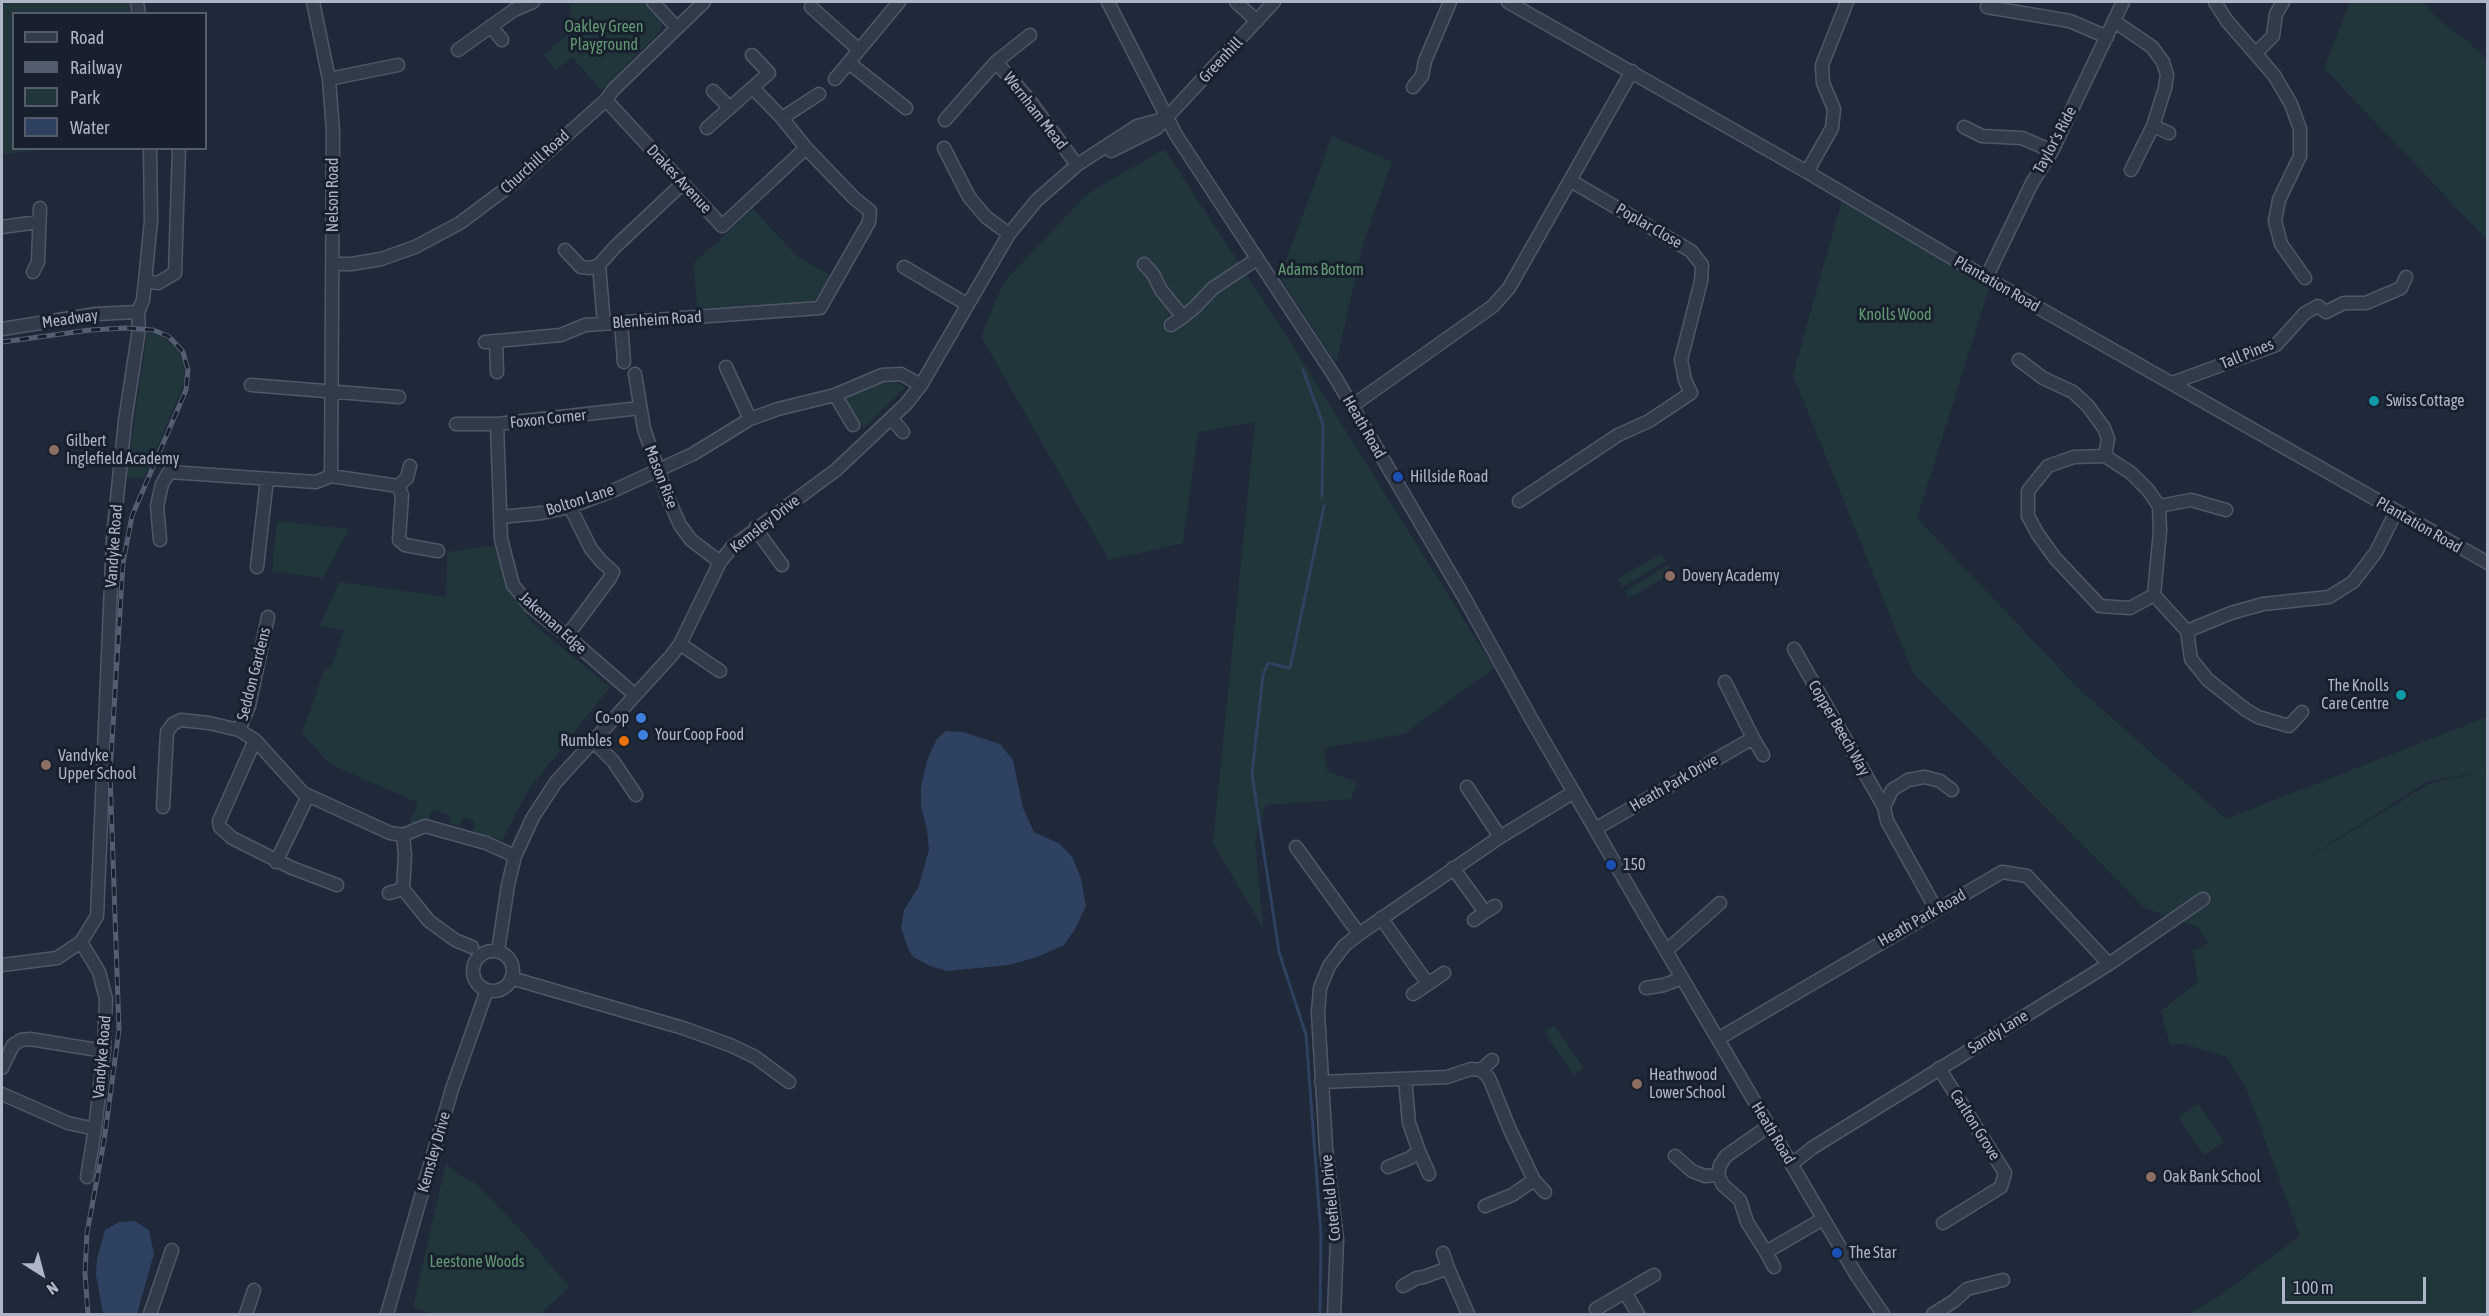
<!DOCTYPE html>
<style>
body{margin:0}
#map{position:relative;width:2489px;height:1316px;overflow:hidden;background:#1f293a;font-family:"Asap Condensed",sans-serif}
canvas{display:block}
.frame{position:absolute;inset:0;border:3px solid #adb5c7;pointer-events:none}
.legend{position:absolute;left:12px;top:12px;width:195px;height:138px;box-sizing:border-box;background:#18202e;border:2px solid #545c6b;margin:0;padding:8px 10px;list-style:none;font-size:18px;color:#adb5c7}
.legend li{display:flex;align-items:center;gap:12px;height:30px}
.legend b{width:30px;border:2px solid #545c6b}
.north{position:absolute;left:12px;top:1244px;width:60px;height:60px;-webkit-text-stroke:4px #18202e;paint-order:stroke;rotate:144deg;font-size:16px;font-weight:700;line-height:24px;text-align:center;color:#adb5c7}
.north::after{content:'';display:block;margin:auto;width:21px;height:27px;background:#adb5c7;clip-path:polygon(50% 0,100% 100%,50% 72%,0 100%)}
.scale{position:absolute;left:2282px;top:1277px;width:144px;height:27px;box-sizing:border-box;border:3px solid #adb5c7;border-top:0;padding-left:8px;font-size:18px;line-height:21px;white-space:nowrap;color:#adb5c7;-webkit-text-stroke:4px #18202e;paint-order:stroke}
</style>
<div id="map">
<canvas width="2489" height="1316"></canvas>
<div class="frame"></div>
<ul class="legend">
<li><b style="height:8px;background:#323b4a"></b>Road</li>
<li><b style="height:8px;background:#545e72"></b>Railway</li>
<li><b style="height:16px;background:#21363b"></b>Park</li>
<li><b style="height:16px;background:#2f4161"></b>Water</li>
</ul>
<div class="north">N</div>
<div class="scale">100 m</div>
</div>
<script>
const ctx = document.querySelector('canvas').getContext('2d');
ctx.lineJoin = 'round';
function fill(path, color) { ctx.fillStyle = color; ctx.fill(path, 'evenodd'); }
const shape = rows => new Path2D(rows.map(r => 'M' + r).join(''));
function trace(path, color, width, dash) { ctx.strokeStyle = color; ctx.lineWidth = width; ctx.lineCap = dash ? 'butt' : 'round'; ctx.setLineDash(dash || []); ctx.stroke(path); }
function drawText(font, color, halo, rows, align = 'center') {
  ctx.font = font + ' "Asap Condensed",sans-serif'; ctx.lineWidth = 6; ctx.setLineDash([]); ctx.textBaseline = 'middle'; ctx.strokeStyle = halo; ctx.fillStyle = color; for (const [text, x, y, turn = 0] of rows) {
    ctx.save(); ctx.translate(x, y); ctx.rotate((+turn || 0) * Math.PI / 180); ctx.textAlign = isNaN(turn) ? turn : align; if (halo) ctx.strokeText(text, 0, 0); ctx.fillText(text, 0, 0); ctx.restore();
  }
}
fill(shape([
 [2,2,129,2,131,13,14,14,14,148,46,149,2,155],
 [581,2,644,2,659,18,662,25,660,32,601,90,572,57,556,70,543,55,570,33,563,23,571,13,570,5],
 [2350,2,2423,2,2441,22,2464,38,2487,60,2487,240,2324,68],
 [1332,136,1392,162,1363,244,1336,364,1280,277],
 [1164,149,1279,324,1494,668,1404,734,1324,748,1327,771,1357,782,1351,799,1266,805,1255,839,1263,928,1213,843,1255,422,1198,432,1183,543,1109,560,981,336,1004,282,1086,195],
 [1844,193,1994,272,1917,518,2078,688,2226,819,2487,717,2487,1314,2188,1314,2215,1299,2300,1236,2247,1090,2227,1057,2185,1044,2170,1045,2161,1011,2198,982,2193,950,2204,947,2208,942,2198,927,2145,908,1913,673,1793,375],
 [2485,771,2429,784,2287,871,2428,781],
 [753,209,799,258,830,275,814,302,698,310,693,264],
 [147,333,160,335,176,347,184,361,186,379,144,478,126,477],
 [895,381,905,387,864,428,845,399,882,382],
 [277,521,349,529,323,578,272,571],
 [498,545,509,586,532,623,610,687,529,789,502,840,474,832,474,821,464,817,458,826,449,823,451,816,433,809,429,819,409,824,418,803,330,764,302,734,325,668,331,669,344,630,320,626,339,582,446,597,447,552],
 [1661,553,1666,561,1622,587,1618,579],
 [1668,565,1673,573,1629,598,1625,591],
 [1554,1025,1584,1068,1574,1075,1544,1032],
 [2198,1104,2224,1142,2204,1155,2178,1117],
 [446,1163,454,1172,477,1184,525,1235,569,1287,541,1314,431,1314,413,1307]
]), '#21363b');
fill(shape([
 [946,731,963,732,1000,744,1013,760,1023,808,1034,832,1060,844,1073,858,1081,879,1086,906,1074,931,1064,945,1037,957,1009,965,947,971,930,966,913,957,908,948,901,928,904,910,918,888,929,850,927,829,921,807,921,787,927,761,936,740],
 [135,1221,149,1230,154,1254,137,1314,103,1314,96,1275,97,1259,105,1230,119,1222]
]), '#2f4161');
trace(shape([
 [1303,370,1323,424,1322,496],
 [1320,1314,1321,1235,1306,1035,1279,952,1252,774,1263,675,1268,663,1290,668,1324,506]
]), '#2f4161', 3);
const minor = shape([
 [137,2,139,14],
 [313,2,329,79,333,131,331,476],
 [653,2,677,28],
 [1108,2,1176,135,1335,377,1464,597,1533,722,1645,915,1857,1276,1883,1314],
 [1236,2,1257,21],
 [1508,2,1807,172,1986,278,2488,563],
 [2215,2,2227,21,2274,75,2291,104,2300,129,2300,156,2279,200,2275,221,2281,244,2305,278],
 [811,7,859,50],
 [1987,7,2070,21,2107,37],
 [2114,21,2152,47,2163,62,2167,75,2165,88,2153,126,2131,170],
 [491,26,502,40],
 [458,50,514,10,533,2],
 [2256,53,2273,36,2276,14,2283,2],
 [996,62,1030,35],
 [849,63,906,108],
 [329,79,398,65],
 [835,79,899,2],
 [1413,87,1422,76,1425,61,1450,2],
 [713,91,730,108],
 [606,100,722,226,806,148,782,118,753,88],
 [782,118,819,94],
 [945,120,996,62,1027,97,1077,165],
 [2153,126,2169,133],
 [1964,127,1982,136,2022,138,2052,151],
 [707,128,769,73,752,55],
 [944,148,969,197,986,217,1009,234],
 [1111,151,1157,128,1274,2],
 [1807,172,1832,128,1834,109,1823,83,1822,65,1847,2],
 [2,227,38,222],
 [565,250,581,267,590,268,599,265],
 [333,264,351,264,381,259,415,247,460,223,512,184,606,100,613,90,704,2],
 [1144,264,1153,274,1161,290,1183,317,1195,307,1213,288,1257,259],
 [904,267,968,305],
 [33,272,38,262,40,208],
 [1986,278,2032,183,2052,151,2123,2],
 [145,281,158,283,175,273,179,148],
 [621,322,624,362],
 [604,324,599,265,615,247,682,184],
 [1171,325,1183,317],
 [2,329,96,314,138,312],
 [496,341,497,372],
 [485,342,561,335,585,325,820,308,869,222,870,211,854,198,806,148],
 [2019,360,2043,378,2073,392,2088,406,2104,428,2108,439,2105,456],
 [726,367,750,419],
 [635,374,644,429,668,498,680,525,691,540,720,562],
 [2172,383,2276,345,2305,313,2318,306,2326,312,2344,303,2366,303,2401,288,2406,277],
 [251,385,399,397],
 [835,395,853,425],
 [1352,406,1493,306,1509,288,1632,71],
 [892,419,903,432],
 [456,424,497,424,640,408],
 [497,424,501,539,513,585,531,607,567,636,635,695],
 [398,486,407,478,410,466],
 [1519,501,1618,435,1649,421,1691,393,1685,380,1681,360,1701,281,1702,265,1691,251,1571,181],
 [2159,506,2191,500,2226,510],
 [500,517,542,513,570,507,617,489,693,454,750,419,778,409,835,395,882,375,901,374,921,385],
 [755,528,782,565],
 [160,540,157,506,162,484,169,472,316,482,331,476,398,486,402,495,399,540,405,545,438,551],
 [257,567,267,479],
 [2154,595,2160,531,2159,506,2148,490,2131,473,2105,456,2074,457,2048,466,2028,491,2028,516,2037,533,2055,558,2100,606,2130,608,2154,595,2187,631,2231,613,2263,604,2329,597,2353,582,2376,552,2396,512],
 [2187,631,2191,659,2208,680,2246,710,2258,717,2289,726,2302,712],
 [567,636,610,578,613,572,601,561,591,549,570,507],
 [680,644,720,671],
 [1794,649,1884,807],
 [239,730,249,706,268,617],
 [1753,738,1763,755],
 [255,740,219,821,220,827,232,838,292,868,337,885],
 [593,741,613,761,636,795],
 [1467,787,1500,837],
 [163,807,167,732,173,724,181,720,209,723,239,730,255,740,303,793,390,833,403,835,425,826,486,843,515,856],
 [1595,829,1753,738,1725,682],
 [1296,847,1359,934],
 [276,862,308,796],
 [1453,868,1485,912,1495,906],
 [403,889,429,921,455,940,472,947],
 [389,893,403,889,405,855,403,835],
 [1936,909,1887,821,1884,807,1892,790,1908,780,1925,777,1940,781,1952,790],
 [1381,918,1428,984,1444,973],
 [1474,920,1485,912],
 [81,942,99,972,106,999,104,1051,95,1129,87,1177],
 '473 971a20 20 0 1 1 40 0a20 20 0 1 1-40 0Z',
 [498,951,508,885,515,856,533,817,556,782,671,656,680,644,720,562,732,547,836,470,906,404,921,385,1009,234,1037,200,1077,165,1137,126,1167,118],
 [1666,951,1720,903],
 [2,965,57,958,81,942,97,916,113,537,125,421,139,329,138,312,143,300,145,281,151,221,150,148],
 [511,978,683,1028,730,1045,755,1057,789,1082],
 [1646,988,1664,985,1682,978],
 [1413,994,1428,984],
 [1718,1039,2002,872,2027,876,2109,964],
 [2,1068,13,1045,21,1040,30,1039,104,1051],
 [1939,1068,2005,1173,2001,1187,1943,1223],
 [1481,1070,1492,1060],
 [1321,1082,1447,1077,1471,1069,1481,1070,1489,1078,1510,1130,1534,1180,1512,1195,1485,1206],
 [2,1094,68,1123,95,1129],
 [1769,1126,1726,1156,1720,1165,1718,1175,1723,1185,1740,1200,1747,1222,1766,1252,1823,1219],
 [1419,1151,1429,1174],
 [1675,1156,1692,1171,1705,1176,1718,1175],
 [1792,1164,1812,1148,2109,964,2203,899],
 [1388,1167,1410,1158,1419,1151,1409,1123,1405,1079],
 [1534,1180,1545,1192],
 [1766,1252,1774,1267],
 [1443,1253,1448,1268],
 [1403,1286,1417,1278,1424,1277,1448,1268,1468,1314],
 [1625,1292,1654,1275],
 [1596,1309,1625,1292,1638,1314],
 [150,1314,172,1250],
 [246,1314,254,1290],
 [387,1314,452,1089,487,990],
 [1334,1314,1337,1240,1326,1148,1318,1013,1320,988,1329,966,1344,946,1359,934,1500,837,1574,792],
 [1933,1314,1954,1301,1967,1289,2003,1280]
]);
trace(minor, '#505868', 15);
trace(minor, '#323b4a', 12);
const rail = shape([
 [2,342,90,330,126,328,153,330,168,336,176,344,183,352,188,370,186,390,132,516,123,563,110,773,119,1030,104,1141,87,1233,85,1273,88,1314]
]);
trace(rail, '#545e72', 5);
trace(rail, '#18202e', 3, [9]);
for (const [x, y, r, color] of [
 [2374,401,6,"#0f9aa8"],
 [54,450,6,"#8d6e63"],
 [1398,477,6,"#1a4fb4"],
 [1670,576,6,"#8d6e63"],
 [2401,695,6,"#0f9aa8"],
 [641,718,6,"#3f7fe0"],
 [643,735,6,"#3f7fe0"],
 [624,741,6,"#e8710a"],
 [46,765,6,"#8d6e63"],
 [1611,865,6,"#1a4fb4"],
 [1637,1084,6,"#8d6e63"],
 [2151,1177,6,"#8d6e63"],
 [1837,1253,6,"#1a4fb4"]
]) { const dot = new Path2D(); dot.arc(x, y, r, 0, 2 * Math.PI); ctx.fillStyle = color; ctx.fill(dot); trace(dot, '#18202e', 2); }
drawText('16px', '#629972', '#18202e', [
 ["Oakley Green",604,27],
 ["Playground",604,45],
 ["Adams Bottom",1321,270],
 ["Knolls Wood",1895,315],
 ["Leestone Woods",477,1262]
]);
drawText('16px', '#adb5c7', '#18202e', [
 ["Greenhill",1221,60,-47],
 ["Wernham Mead",1035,111,52],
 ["Taylor's Ride",2055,140,-62],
 ["Churchill Road",535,162,-42],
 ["Drakes Avenue",679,179,47],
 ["Nelson Road",333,195,-90],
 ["Poplar Close",1649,226,30],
 ["Plantation Road",1997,284,30],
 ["Meadway",70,319,-8],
 ["Blenheim Road",657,320,-4],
 ["Tall Pines",2247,354,-22],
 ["Foxon Corner",548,419,-6],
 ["Heath Road",1364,427,60],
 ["Mason Rise",661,477,69],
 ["Bolton Lane",580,500,-18],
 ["Kemsley Drive",765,524,-38],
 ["Plantation Road",2419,525,30],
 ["Vandyke Road",114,546,-86],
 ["Jakeman Edge",553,623,42],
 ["Seddon Gardens",254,674,-76],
 ["Copper Beech Way",1839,728,60],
 ["Heath Park Drive",1674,783,-30],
 ["Heath Park Road",1922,918,-30],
 ["Sandy Lane",1998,1032,-32],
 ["Vandyke Road",102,1057,-85],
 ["Carlton Grove",1975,1125,58],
 ["Heath Road",1773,1133,59],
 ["Kemsley Drive",434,1152,-74],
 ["Cotefield Drive",1331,1198,-96]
]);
drawText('16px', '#adb5c7', '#18202e', [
 ["Swiss Cottage",2386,401],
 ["Gilbert",66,441],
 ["Inglefield Academy",66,459],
 ["Hillside Road",1410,477],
 ["Dovery Academy",1682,576],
 ["The Knolls",2389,686,"right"],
 ["Care Centre",2389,704,"right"],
 ["Co-op",629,718,"right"],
 ["Your Coop Food",655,735],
 ["Rumbles",612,741,"right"],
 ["Vandyke",58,756],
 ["Upper School",58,774],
 ["150",1623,865],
 ["Heathwood",1649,1075],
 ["Lower School",1649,1093],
 ["Oak Bank School",2163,1177],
 ["The Star",1849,1253]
], 'left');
</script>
